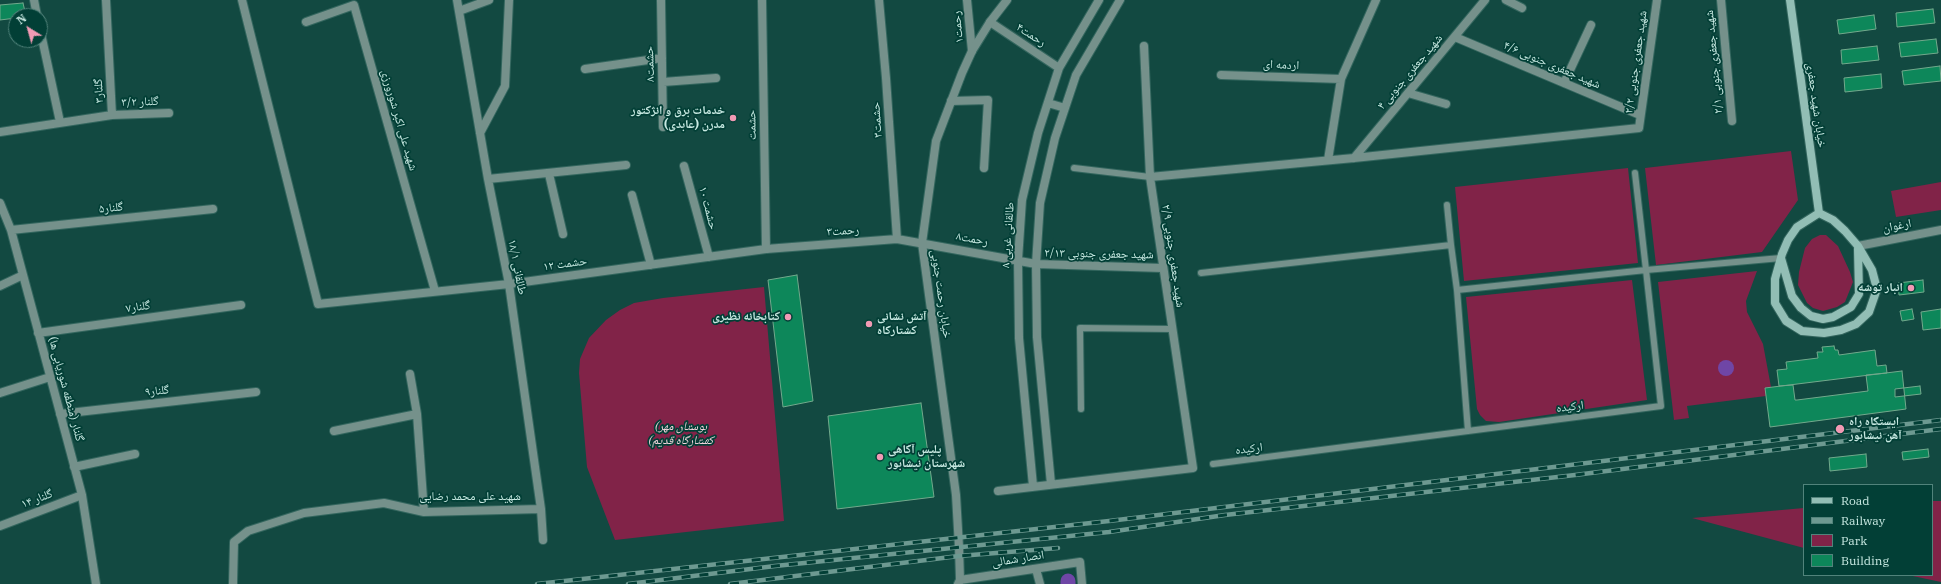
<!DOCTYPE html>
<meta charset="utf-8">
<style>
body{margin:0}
#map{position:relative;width:1941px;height:584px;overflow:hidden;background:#124941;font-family:"IBM Plex Serif",serif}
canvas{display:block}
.legend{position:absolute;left:1803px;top:484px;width:130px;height:92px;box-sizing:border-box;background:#023f36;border:1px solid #51837b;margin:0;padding:5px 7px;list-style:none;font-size:12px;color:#c8e9e2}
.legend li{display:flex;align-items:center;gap:8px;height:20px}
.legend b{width:20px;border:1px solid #51837b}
.north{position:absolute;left:8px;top:8px;width:40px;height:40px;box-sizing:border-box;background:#023f36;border:1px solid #51837b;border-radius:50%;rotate:323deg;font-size:11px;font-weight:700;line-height:16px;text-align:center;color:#c8e9e2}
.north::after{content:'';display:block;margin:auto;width:14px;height:18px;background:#f19ab4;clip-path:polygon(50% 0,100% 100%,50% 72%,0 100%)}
</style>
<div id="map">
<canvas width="1941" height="584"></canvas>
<ul class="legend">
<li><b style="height:5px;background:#92beb5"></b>Road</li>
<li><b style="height:5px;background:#6d9991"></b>Railway</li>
<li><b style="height:11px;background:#812348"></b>Park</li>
<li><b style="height:11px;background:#0d875a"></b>Building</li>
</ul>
<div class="north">N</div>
</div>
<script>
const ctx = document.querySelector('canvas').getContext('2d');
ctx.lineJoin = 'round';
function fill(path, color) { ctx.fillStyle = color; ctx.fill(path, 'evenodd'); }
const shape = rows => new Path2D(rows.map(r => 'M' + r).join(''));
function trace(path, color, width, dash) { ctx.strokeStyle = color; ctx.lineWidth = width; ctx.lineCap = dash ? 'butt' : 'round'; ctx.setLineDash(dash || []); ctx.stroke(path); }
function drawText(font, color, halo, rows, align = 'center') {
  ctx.font = font + ' "IBM Plex Serif","Noto Naskh Arabic",serif'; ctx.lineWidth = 3.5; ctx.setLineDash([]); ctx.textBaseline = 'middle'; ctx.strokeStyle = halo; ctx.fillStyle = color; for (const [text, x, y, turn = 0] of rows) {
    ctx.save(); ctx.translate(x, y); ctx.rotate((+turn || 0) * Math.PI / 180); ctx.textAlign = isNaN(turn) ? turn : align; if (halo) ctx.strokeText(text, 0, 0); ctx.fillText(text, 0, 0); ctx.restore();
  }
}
fill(shape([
 [1791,151,1798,200,1762,252,1656,265,1645,168],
 [1628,168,1638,263,1464,281,1455,187],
 [1941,182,1941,210,1896,217,1891,191],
 [1820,235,1826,235,1838,246,1850,272,1853,282,1845,302,1837,307,1823,311,1813,308,1807,303,1798,285,1799,272,1805,248,1812,239],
 [1757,271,1746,301,1747,312,1763,344,1771,387,1765,388,1766,396,1687,406,1689,418,1674,420,1658,282],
 [1632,280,1647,400,1499,422,1486,421,1480,415,1477,409,1466,297],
 [764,287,784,521,615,540,587,467,579,373,580,359,589,338,606,320,620,310,634,303,663,298],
 [1932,501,1941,501,1941,582,1908,575,1932,575],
 [1804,508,1804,548,1692,518]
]), '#812348');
fill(shape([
 '1718 368a8 8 0 1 1 16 0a8 8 0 1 1-16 0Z'
]), '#6f46a6');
trace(shape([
 [1068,581,1068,584]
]), '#6f46a6', 15);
const building = shape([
 [23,3,26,16,16,16,16,18,0,20,0,5,23,3],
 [1933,9,1935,23,1897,27,1896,13,1933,9],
 [1874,15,1876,29,1839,34,1837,20,1874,15],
 [1936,39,1938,53,1901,57,1899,43,1936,39],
 [1877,46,1879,60,1842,64,1841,50,1877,46],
 [1940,66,1941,81,1904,85,1902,71,1940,66],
 [1881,74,1882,88,1845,92,1844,78,1881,74],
 [797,275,813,401,783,407,768,280,797,275],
 [1923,280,1924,292,1899,295,1898,283,1923,280],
 [1912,309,1914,319,1902,321,1900,311,1912,309],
 [1941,309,1941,328,1923,330,1921,312,1941,309],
 [1834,346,1835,350,1838,350,1839,355,1875,350,1877,366,1886,365,1887,373,1866,375,1868,391,1797,400,1795,400,1793,385,1779,386,1777,370,1787,369,1786,362,1818,358,1817,352,1823,352,1822,347,1834,346],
 [1902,371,1906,409,1770,427,1765,388,1902,371],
 [1920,386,1921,394,1895,397,1895,389,1920,386],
 [921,403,934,497,837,509,828,416,921,403],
 [1928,449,1929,457,1903,460,1902,452,1928,449],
 [1866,454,1867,467,1830,471,1829,458,1866,454]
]);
fill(building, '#0d875a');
trace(building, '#72a98c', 1);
const service = shape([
 [1074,168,1150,177],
 [1447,205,1451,245],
 [1201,273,1451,245,1457,290],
 [1081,409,1080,328,1172,329],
 [1468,431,1457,290,1646,270,1635,173],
 [1213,464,1661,406,1646,270,1781,258]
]);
const minor = shape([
 [34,0,37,16],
 [242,0,318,304,509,284,766,249,897,239,1036,264,1162,268],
 [457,0,488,179,509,284,541,509,543,540],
 [661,0,663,127],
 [879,0,886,78,897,239],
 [967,0,972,51],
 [1506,0,1522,8],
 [1721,0,1732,121],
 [459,11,489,0],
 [306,22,354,5,435,291],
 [990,22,1059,68],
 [40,29,60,122],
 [1455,37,1640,115],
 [585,69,662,58],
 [1221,75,1341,79],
 [663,82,716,78],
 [1564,83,1591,25],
 [1408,93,1446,104],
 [951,101,988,100,984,168],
 [1048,103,1065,108],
 [112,115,169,113],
 [0,132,112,115,106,0],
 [480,133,505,86,509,0],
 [1354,158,1485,0],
 [1328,160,1341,79,1376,0],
 [684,166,709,257],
 [549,174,563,234],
 [1150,177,1354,158,1639,128,1657,0],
 [488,179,626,165],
 [632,195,651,265],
 [0,203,11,230,82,495,96,584],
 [11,230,213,209],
 [1858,246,1941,230],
 [0,286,23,275],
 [38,333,241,305],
 [410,374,417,414],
 [0,393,50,377],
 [60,414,256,392],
 [334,431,417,414,424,512],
 [74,467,135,454],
 [1051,484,1037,337,1036,264,1040,203,1055,138,1076,75,1120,0],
 [1033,486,1019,338,1018,260,1022,200,1038,133,1059,68,1099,0],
 [998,491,1193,468,1150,177,1144,46],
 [0,526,82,495],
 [1036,569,1040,584],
 [960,580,1080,562,1082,584],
 [233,584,234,542,248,531,304,513,384,503,424,512,541,509]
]);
const tertiary = shape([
 [762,0,766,249],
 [958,584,960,580,959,547,956,495,922,243,936,141,962,73,972,51,990,22,1007,0]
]);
const secondary = shape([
 [1790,0,1819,213],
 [1819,213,1833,220,1845,231,1858,246,1872,270,1877,289,1869,312,1856,324,1841,330,1824,333,1802,331,1786,321,1775,303,1775,279,1782,254,1788,240,1797,227,1819,213],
 [1781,258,1792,296,1801,308,1811,316,1823,319,1833,317,1851,307,1859,294,1858,249]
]);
trace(service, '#33665e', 8);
trace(minor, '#33665e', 10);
trace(tertiary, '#33665e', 10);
trace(secondary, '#33665e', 10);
trace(service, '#75918b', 6);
trace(minor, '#75918b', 8);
trace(tertiary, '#75918b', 8);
trace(secondary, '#92beb5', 8);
const rail = shape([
 [537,584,1109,521,1941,420],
 [628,584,775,566,1109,532,1225,515,1575,475,1941,429],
 [730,584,959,556,1058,548]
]);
trace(rail, '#6d9991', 4.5);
trace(rail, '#023f36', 3, [9]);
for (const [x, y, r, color] of [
 [733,118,4,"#f19ab4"],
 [1911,288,4,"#f19ab4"],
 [788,317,4,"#f19ab4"],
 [869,324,4,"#f19ab4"],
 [1840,429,5,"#f19ab4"],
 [880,457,4,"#f19ab4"]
]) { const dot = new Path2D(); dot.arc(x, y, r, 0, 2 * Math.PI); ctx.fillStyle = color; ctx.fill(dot); trace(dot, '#023f36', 1.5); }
drawText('12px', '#c8e9e2', '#023f36', [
 ["رحمت۱",958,27,-96],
 ["رحمت۴",1031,35,33],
 ["شهید جعفری جنوبی ۲/۲",1636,62,-82],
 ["شهید جعفری جنوبی ۲/۱",1714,62,-95],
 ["حشمت۸",650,64,-92],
 ["اردمه ای",1281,65,2],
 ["شهید جعفری جنوبی ۴/۶",1552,65,23],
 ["شهید جعفری جنوبی ۴",1410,72,-50],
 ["گلنار۳",99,91,-93],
 ["گلنار ۳/۲",140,102,-2],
 ["خیابان شهید جعفری",1816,105,82],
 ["شهید علی اکبر شورورزی",399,120,74],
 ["حشمت۳",877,120,-94],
 ["حشمت",752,125,-91],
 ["گلنار۵",111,208,-6],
 ["حشمت ۱۰",708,208,75],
 ["ارغوان",1897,226,-11],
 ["رحمت۳",843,231,-4],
 ["طالقانی غربی ۸",1008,235,-86],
 ["رحمت۸",972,239,10],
 ["شهید جعفری جنوبی ۲/۱۳",1099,254,1],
 ["شهید جعفری جنوبی ۲/۹",1173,256,82],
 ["حشمت ۱۲",565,264,-8],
 ["طالقانی ۱۸/۱",517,267,79],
 ["خیابان رحمت جنوبی",941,294,82],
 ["گلنار۷",138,307,-8],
 ["گلنار (منطقه شوریابی ها)",66,389,75],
 ["گلنار۹",157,391,-6],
 ["ارکیده",1570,407,-7],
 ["ارکیده",1249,449,-7],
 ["شهید علی محمد رضایی",470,497],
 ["گلنار ۱۴",37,499,-21],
 ["انصار شمالی",1018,559,-9]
]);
drawText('bold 12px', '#c8e9e2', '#023f36', [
 ["خدمات برق و انژکتور",725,111],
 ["مدرن (عابدی)",725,125],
 ["انبار توشه",1903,288],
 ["کتابخانه نظیری",780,317],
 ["آتش نشانی",877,317,"left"],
 ["کشتارگاه",877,331,"left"],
 ["ایستگاه راه‌",1849,422,"left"],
 ["آهن نیشابور",1849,436,"left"],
 ["پلیس آگاهی",888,450,"left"],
 ["شهرستان نیشابور",888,464,"left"]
], 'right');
drawText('italic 12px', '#f4d5dd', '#023f36', [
 ["(بوستان مهر",681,427],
 ["(کشتارگاه قدیم",681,441]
]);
</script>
